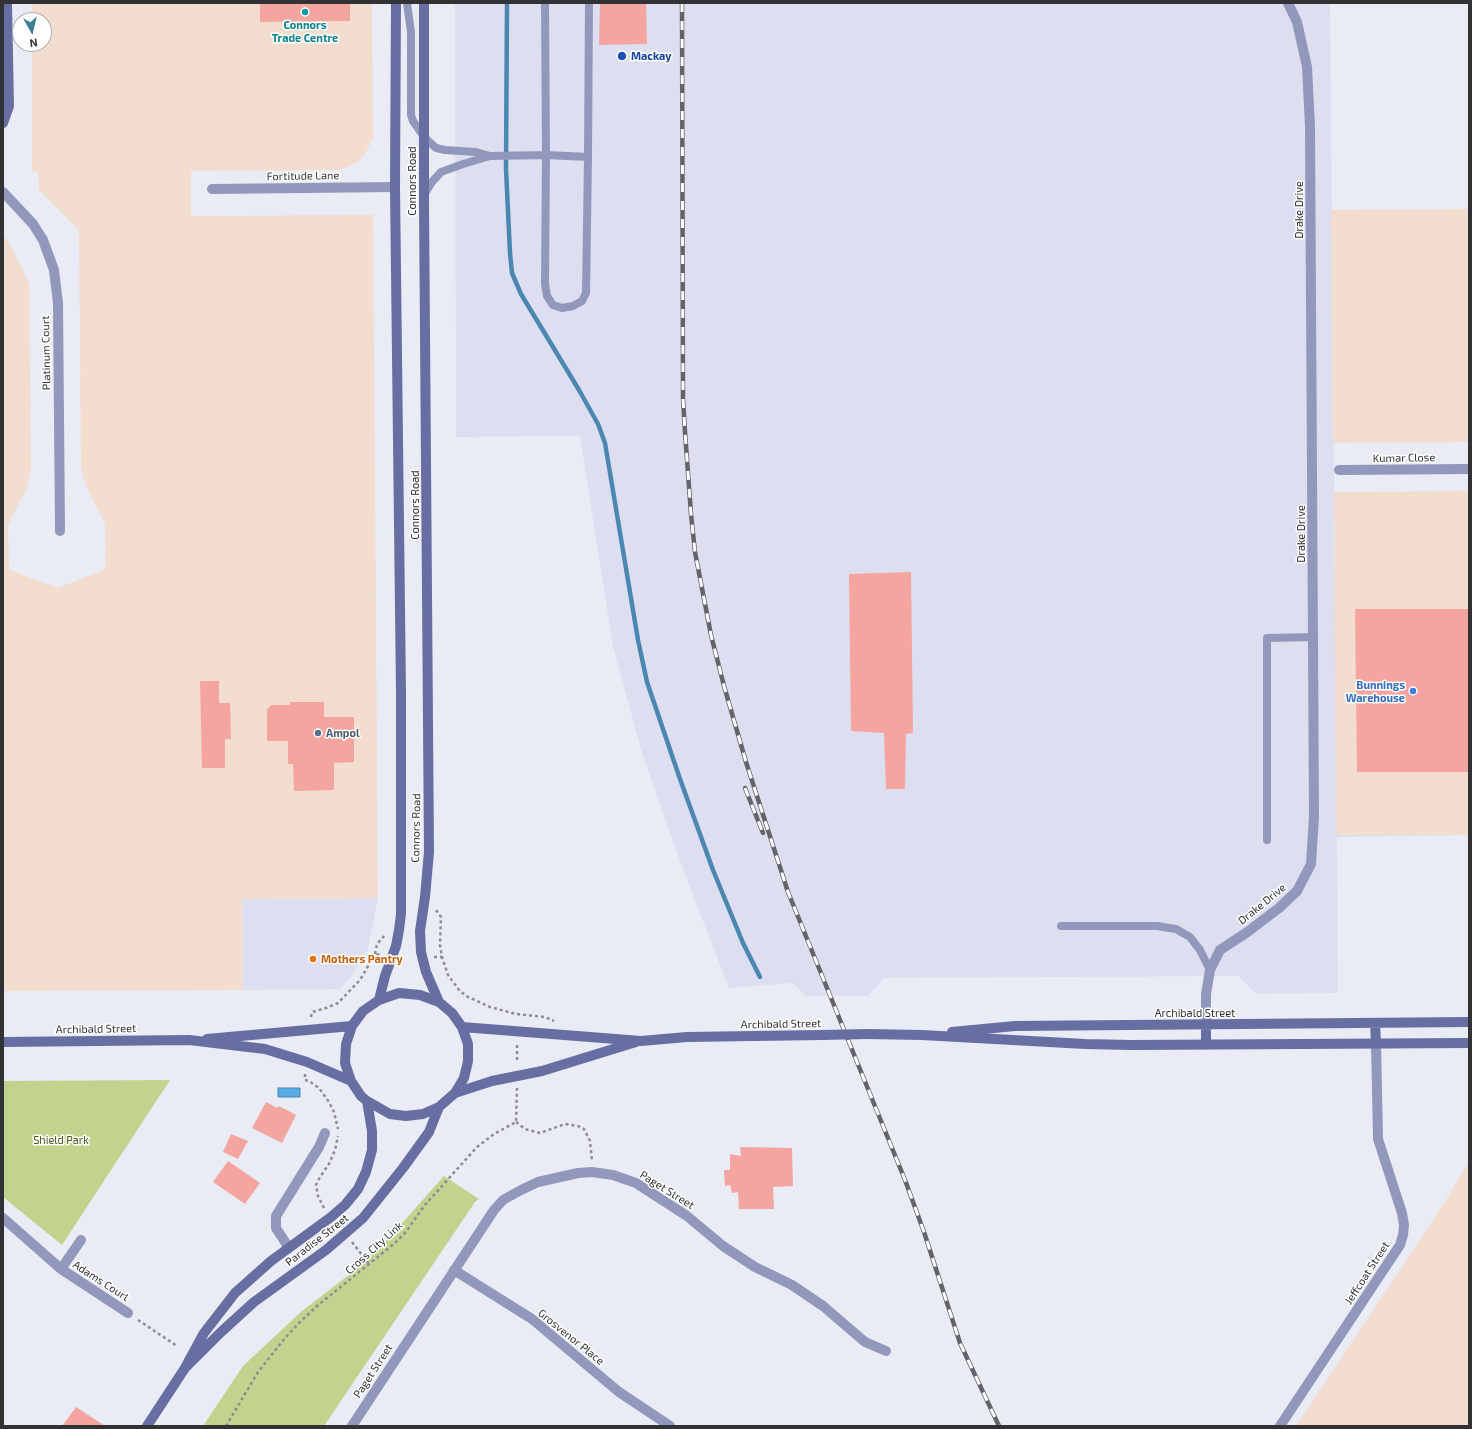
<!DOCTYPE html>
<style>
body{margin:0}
#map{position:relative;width:1472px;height:1429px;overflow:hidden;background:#e9ebf5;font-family:"Exo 2",sans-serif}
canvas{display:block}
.frame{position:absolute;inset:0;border:4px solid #323236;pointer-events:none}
.north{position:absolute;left:12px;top:12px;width:40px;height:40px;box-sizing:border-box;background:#fff;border:1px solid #adadaf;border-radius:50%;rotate:172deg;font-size:11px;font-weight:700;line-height:16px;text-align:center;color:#323236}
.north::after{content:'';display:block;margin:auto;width:14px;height:18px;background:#3f7b93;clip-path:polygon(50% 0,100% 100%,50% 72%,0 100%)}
</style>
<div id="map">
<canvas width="1472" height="1429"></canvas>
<div class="frame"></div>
<div class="north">N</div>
</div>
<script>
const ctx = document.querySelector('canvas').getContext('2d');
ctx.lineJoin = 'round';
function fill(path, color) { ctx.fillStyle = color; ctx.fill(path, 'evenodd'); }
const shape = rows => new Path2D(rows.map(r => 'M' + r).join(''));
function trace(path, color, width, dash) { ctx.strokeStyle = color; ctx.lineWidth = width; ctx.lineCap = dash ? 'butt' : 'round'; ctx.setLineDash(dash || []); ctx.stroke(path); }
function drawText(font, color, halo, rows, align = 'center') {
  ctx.font = font + ' "Exo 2",sans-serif'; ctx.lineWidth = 3; ctx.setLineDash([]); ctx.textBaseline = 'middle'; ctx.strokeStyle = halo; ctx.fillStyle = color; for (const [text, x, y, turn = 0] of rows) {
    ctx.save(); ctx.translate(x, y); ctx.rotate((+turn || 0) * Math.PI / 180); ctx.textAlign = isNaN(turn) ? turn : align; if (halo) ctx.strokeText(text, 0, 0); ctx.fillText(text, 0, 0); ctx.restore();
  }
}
fill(shape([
 [455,3,1330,3,1335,605,1469,604,1469,835,1337,837,1338,993,1256,994,1238,976,884,978,868,996,805,996,793,983,729,988,684,872,643,756,613,647,580,436,456,437],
 [378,898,368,949,354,972,340,989,243,990,242,899]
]), '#dddff0');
fill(shape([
 [32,3,372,3,373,138,365,154,357,162,340,170,191,171,191,216,373,215,378,898,242,899,243,990,3,991,3,237,7,239,29,282,31,468,27,487,8,525,9,570,58,588,106,569,105,524,86,486,81,468,79,230,39,190,38,173,32,172,32,44,44,44,44,20,32,20],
 [1469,209,1469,441,1461,442,1333,443,1331,210],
 [1469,491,1469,835,1336,835,1334,492],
 [1469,1161,1469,1426,1296,1426,1446,1200]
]), '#f2ddcf');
fill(shape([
 [170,1080,62,1245,3,1197,3,1081],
 [444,1176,479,1199,475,1202,324,1426,203,1426,243,1366,302,1311,362,1265,396,1230]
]), '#c2d38e');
const water = shape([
 [278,1088,300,1088,300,1097,278,1097,278,1088]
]);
fill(water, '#57abe6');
trace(water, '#4c87b1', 1);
trace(shape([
 [507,3,506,169,510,253,512,273,521,294,579,390,598,424,605,443,638,640,647,682,680,779,713,870,743,943,760,977]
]), '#4c87b1', 4.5);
fill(shape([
 [260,3,350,3,350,21,260,22],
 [600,3,646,3,647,44,599,45],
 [911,572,913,733,906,734,905,789,886,789,884,733,851,731,849,574],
 [1355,609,1469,609,1469,772,1357,772],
 [200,681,219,681,219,703,230,703,231,739,225,739,225,768,202,768],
 [290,702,324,702,324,717,354,717,354,762,334,763,334,790,294,791,293,764,288,764,288,741,267,741,267,710,271,705,290,705],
 [266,1102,277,1108,279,1106,296,1115,282,1143,252,1128],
 [231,1134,248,1141,238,1159,223,1152],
 [740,1147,792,1148,793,1186,773,1187,774,1209,739,1209,738,1192,732,1193,730,1185,725,1186,724,1170,730,1170,730,1154,741,1156],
 [228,1161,260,1183,245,1204,213,1182],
 [76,1407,105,1426,62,1426]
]), '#f4a59f');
trace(shape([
 [436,910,441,917,440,945,442,957,448,975,459,990,466,996,490,1007,516,1014,545,1017,554,1021],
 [375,954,377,944,386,934],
 [434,957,442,957],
 [311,1017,312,1012,326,1008,338,1003,360,980,375,954,381,955],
 [517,1060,517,1045],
 [305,1074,305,1080,309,1081,319,1088,329,1102,334,1112,338,1129],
 [516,1122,525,1129,540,1133,565,1124,578,1126,584,1129,590,1141,592,1161],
 [324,1208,318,1196,316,1185,320,1177,329,1164,335,1150,338,1136],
 [352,1242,369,1264],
 [138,1320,177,1346],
 [226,1426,258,1372,285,1338,300,1322,317,1306,395,1243,406,1232,424,1206,477,1147,494,1134,516,1122,517,1088]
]), '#8c8d94', 2.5, [3, 3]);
trace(shape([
 [407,3,411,32,411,115,413,121,424,137,436,148,445,150,476,152,490,156],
 [545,3,546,155,545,284,547,296,553,305,562,308,573,306,582,301,586,293,588,157],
 [424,195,432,182,441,172,463,164,490,156,546,155,588,157,589,3],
 [1267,840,1267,638,1314,637],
 [1061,926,1157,926,1176,929,1190,937,1200,950,1210,970]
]), '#9198bc', 8);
trace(shape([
 [212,189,395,187],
 [3,192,33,224,43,240,54,270,58,303,60,531],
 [1339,470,1469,469],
 [1206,1025,1206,994,1210,970,1220,950,1246,933,1279,908,1297,891,1311,864,1314,816,1310,126,1307,67,1297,22,1288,3],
 [3,1218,61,1269,128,1313],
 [289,1248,276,1228,276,1216,319,1147,325,1133],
 [61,1269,81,1240],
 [454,1270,532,1319,619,1392,670,1426],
 [352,1426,494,1210,503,1200,521,1190,538,1182,578,1173,592,1172,613,1175,636,1183,687,1216,723,1246,755,1267,792,1285,823,1306,865,1342,886,1351],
 [1280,1426,1390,1260,1400,1245,1403,1235,1404,1225,1402,1213,1378,1139,1376,1043]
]), '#9198bc', 10);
trace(shape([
 [424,3,424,204,429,852,425,897,420,931,421,952,426,972,439,1002],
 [3,123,9,106,7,3],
 [379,1000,385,976,396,946,399,930,401,914,401,693,395,187,396,3],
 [1375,1023,1376,1043],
 [1206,1025,1206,1045],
 [462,1027,641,1041,687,1037,822,1035],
 [952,1032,1015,1026,1469,1022],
 [868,1034,922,1035,1085,1044,1131,1045,1469,1043],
 [207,1039,352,1026],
 [3,1042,189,1040,265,1049,307,1062,351,1081],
 [455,1093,492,1081,542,1071,636,1042],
 [185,1368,220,1333,254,1302,326,1250,363,1218,403,1168,429,1132,439,1107,455,1093,464,1078,468,1061,468,1044,462,1027,452,1013,439,1002,420,995,399,993,379,1000,363,1011,352,1026,346,1044,345,1063,351,1081,361,1096,367,1101,390,1114,406,1116,423,1114,439,1107],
 [147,1426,185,1368,204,1333,235,1293,271,1261,331,1217,345,1205,358,1189,366,1172,372,1150,372,1131,367,1101]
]), '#676fa2', 10);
const rail = shape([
 [682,3,683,398,685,432,691,514,695,552,711,635,724,686,746,762,788,892,905,1180,924,1232,960,1343,999,1426],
 [745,788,763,833]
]);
trace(rail, '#636369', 4.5);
trace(rail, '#fff', 3, [9]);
trace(shape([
 [822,1035,868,1034]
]), '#676fa2', 10);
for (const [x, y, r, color] of [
 [305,12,4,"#0f9aa8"],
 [622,56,5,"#1a4fb4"],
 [1413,691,4,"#3f7fe0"],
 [318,733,4,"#5c6f8a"],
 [313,959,4,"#e8710a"]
]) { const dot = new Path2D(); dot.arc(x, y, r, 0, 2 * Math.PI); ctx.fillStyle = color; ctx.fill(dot); trace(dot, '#fff', 1.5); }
drawText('bold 11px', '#0d838f', '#fff', [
 ["Connors",305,25],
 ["Trade Centre",305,38]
]);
drawText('bold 11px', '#164399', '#fff', [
 ["Mackay",631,56]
], 'left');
drawText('11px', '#323236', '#fff', [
 ["Fortitude Lane",303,176,-1],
 ["Connors Road",412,181,-90],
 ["Drake Drive",1299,210,-90],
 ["Platinum Court",46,353,-91],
 ["Kumar Close",1404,458,-1],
 ["Connors Road",415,505,-90],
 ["Drake Drive",1301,534,-90],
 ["Connors Road",416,828,-89],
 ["Drake Drive",1262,904,-39],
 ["Archibald Street",1195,1013],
 ["Archibald Street",781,1024,-1],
 ["Archibald Street",96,1029,-1],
 ["Paget Street",667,1190,32],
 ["Paradise Street",317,1240,-38],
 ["Cross City Link",374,1248,-42],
 ["Jeffcoat Street",1367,1273,-57],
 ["Adams Court",101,1281,33],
 ["Grosvenor Place",571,1337,39],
 ["Paget Street",373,1371,-57]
]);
drawText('bold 11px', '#366cbe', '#fff', [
 ["Bunnings",1405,685],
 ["Warehouse",1405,698]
], 'right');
drawText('bold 11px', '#4e5e75', '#fff', [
 ["Ampol",326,733]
], 'left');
drawText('bold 11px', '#c56008', '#fff', [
 ["Mothers Pantry",321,959]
], 'left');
drawText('11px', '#4a5715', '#fff', [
 ["Shield Park",61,1140]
]);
</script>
